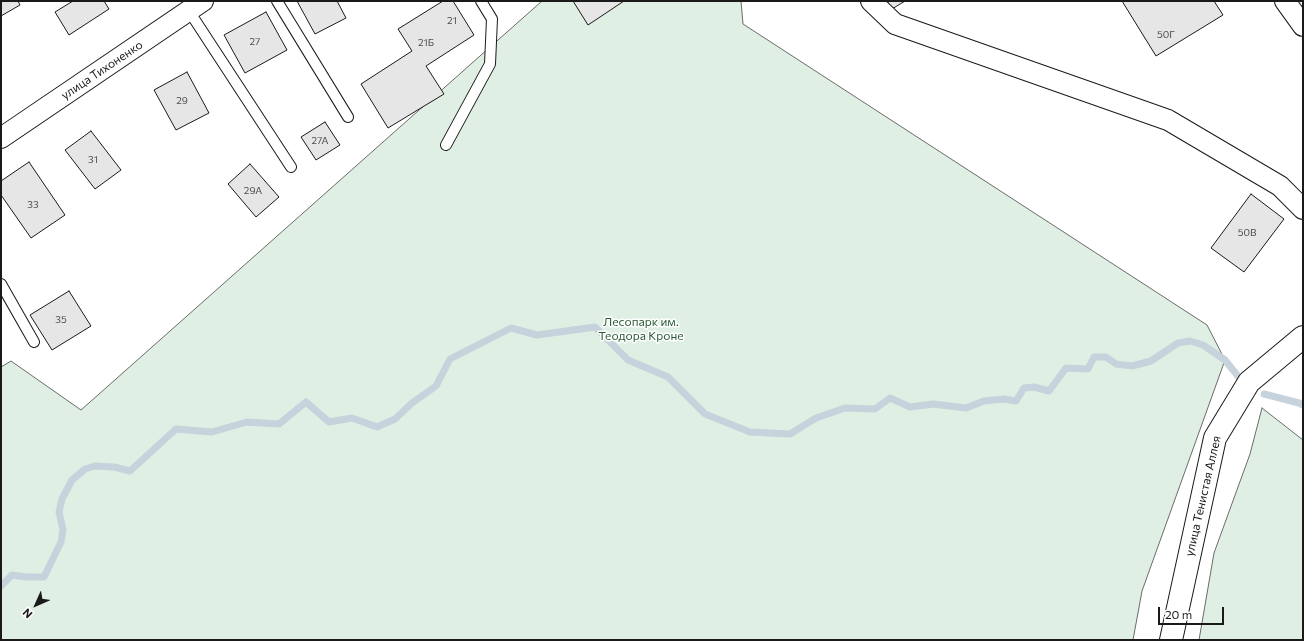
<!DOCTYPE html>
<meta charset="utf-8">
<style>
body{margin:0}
#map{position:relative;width:1304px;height:641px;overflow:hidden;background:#fff;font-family:Commissioner,sans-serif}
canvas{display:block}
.frame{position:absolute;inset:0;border:2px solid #1a1a1a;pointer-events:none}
.north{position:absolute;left:16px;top:585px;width:40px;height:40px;-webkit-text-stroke:3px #fff;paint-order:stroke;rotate:225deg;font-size:11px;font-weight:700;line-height:16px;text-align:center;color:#1a1a1a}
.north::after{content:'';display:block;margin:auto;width:14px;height:18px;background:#1a1a1a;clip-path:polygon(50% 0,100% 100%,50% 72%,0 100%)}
.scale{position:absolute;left:1158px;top:607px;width:66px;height:18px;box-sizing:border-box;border:2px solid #1a1a1a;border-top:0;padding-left:5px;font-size:12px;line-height:14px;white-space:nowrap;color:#1a1a1a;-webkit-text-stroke:3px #fff;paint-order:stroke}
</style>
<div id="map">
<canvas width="1304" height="641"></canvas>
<div class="frame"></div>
<div class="north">N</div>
<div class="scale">20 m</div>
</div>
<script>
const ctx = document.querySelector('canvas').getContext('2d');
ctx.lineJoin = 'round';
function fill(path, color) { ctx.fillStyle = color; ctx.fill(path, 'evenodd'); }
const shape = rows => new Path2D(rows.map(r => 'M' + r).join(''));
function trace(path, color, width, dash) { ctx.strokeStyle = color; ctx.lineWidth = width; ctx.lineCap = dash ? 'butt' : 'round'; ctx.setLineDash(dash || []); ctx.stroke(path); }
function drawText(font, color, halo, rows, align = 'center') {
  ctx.font = font + ' Commissioner,sans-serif'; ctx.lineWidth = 3; ctx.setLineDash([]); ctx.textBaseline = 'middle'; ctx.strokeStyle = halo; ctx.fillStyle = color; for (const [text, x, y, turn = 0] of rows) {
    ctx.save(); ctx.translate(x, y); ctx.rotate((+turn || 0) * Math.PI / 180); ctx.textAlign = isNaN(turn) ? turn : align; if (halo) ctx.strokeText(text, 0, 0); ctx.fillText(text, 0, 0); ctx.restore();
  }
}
const green = shape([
 [542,1,741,1,743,24,1207,325,1225,360,1142,591,1133,640,1,640,1,367,11,361,81,410,542,1],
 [1262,408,1303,440,1303,640,1199,640,1214,553,1250,454,1262,408]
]);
fill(green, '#e0efe3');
trace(green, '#6a6a6a', 1);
trace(shape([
 [1264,394,1299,403,1303,405],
 [1,586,12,575,26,577,44,577,61,542,63,530,59,512,62,499,72,480,85,469,95,466,114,467,130,471,176,429,212,432,247,422,279,424,306,402,329,422,352,418,377,427,395,419,412,403,436,386,450,359,511,328,537,335,595,327,628,360,668,377,705,414,750,432,790,434,816,418,845,408,875,409,890,398,910,407,933,404,966,408,984,401,1004,399,1016,401,1024,388,1034,387,1049,391,1066,368,1088,369,1094,357,1106,357,1116,364,1132,366,1151,361,1178,343,1190,341,1203,345,1225,360,1241,380]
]), '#c6d2dc', 7);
const building = shape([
 [1,1,18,1,20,5,1,16,1,1],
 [73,1,104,1,109,9,69,35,55,12,73,1],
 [297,1,337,1,346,18,315,34,297,1],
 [443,1,453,1,474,35,426,66,444,94,388,128,361,84,412,51,398,29,443,1],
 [573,1,624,1,588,25,573,1],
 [887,1,905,1,892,9,887,1],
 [1122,1,1214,1,1223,15,1156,56,1122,1],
 [266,12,287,50,245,73,224,35,266,12],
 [187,72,209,113,176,130,154,90,187,72],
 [325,122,340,145,316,160,301,137,325,122],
 [91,131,121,170,95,189,65,150,91,131],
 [29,162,65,215,31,238,1,195,1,181,29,162],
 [250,164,279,197,256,217,228,184,250,164],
 [1251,194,1284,219,1244,272,1211,248,1251,194],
 [69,291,91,326,52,350,30,315,69,291]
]);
fill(building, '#e6e6e6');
trace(building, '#1a1a1a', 1);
const lane = shape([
 [277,1,348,117],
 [189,11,291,167],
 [446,145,490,64,492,19,481,1],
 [1,284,34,342]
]);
const street = shape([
 [871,1,895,24,1168,120,1280,186,1303,209],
 [1285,1,1303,26],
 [1,138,203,1]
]);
const secondary = shape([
 [1171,640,1215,438,1249,382,1303,337]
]);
trace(lane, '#1a1a1a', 12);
trace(street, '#1a1a1a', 22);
trace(secondary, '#1a1a1a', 24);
trace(lane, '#fff', 10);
trace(street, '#fff', 20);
trace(secondary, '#fff', 22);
drawText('10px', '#4d4d4d', null, [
 ["21",452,21],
 ["50Г",1166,35],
 ["27",255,42],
 ["21Б",426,43],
 ["29",182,101],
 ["27А",320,141],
 ["31",93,160],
 ["29А",253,191],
 ["33",33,205],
 ["50В",1247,233],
 ["35",61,320]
]);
drawText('12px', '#1a1a1a', '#fff', [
 ["улица Тихоненко",102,70,-34],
 ["улица Тенистая Аллея",1203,496,-77]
]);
drawText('12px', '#2b5a34', '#fff', [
 ["Лесопарк им.",641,322],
 ["Теодора Кроне",641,336]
]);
</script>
